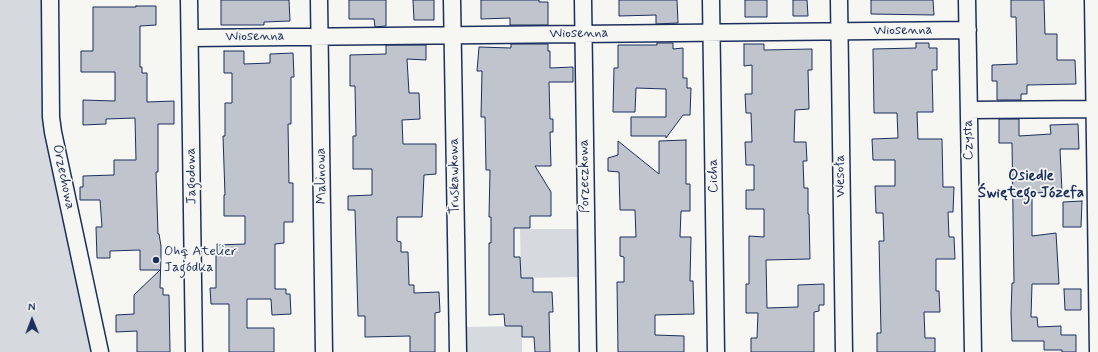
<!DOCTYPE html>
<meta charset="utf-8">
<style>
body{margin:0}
#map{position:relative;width:1098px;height:352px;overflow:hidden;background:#f6f6f2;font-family:Mynerve,sans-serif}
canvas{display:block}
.north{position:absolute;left:12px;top:300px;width:40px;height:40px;-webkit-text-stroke:3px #f6f6f2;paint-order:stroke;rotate:359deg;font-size:11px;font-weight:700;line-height:16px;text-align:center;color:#1b2f5e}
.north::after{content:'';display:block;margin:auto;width:14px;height:18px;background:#1b2f5e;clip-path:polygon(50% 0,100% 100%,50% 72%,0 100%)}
</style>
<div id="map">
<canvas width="1098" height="352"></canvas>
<div class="north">N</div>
</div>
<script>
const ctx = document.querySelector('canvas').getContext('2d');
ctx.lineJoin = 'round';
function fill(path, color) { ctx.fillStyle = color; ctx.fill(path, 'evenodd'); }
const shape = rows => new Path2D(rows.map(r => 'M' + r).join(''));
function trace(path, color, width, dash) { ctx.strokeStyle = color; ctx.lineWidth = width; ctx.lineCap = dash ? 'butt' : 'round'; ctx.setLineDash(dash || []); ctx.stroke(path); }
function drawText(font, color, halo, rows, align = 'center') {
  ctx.font = font + ' Mynerve,sans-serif'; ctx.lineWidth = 3.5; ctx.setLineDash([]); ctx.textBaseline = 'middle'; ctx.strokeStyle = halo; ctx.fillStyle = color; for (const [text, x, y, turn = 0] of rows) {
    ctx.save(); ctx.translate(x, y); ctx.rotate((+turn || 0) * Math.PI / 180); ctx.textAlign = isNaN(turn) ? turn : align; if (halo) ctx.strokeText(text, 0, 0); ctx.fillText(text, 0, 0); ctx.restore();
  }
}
fill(shape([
 [0,0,41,0,43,125,92,352,0,352],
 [520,229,578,229,580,277,521,278],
 [522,326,522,352,464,352,463,327]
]), '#d6d9dd');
const building = shape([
 [221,0,289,0,290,21,264,22,264,25,221,25,221,0],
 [349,0,386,0,386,26,375,27,374,19,349,19,349,0],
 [413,0,434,0,434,20,414,20,413,0],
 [481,0,539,0,539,2,548,2,548,25,510,25,510,18,481,19,481,0],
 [619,0,677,0,678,23,656,24,656,15,619,16,619,0],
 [745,0,767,0,767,17,745,17,745,0],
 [793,0,807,0,808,16,793,16,793,0],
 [871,0,933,0,934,15,871,14,871,0],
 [1011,0,1044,0,1045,34,1057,34,1057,60,1075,60,1076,84,1027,85,1027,94,1021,94,1021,100,997,100,997,81,992,81,992,65,1017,64,1016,17,1011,17,1011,0],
 [136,6,156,6,156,25,140,26,140,67,142,67,142,73,147,73,147,102,174,101,174,124,158,124,158,172,156,172,158,234,159,234,161,246,161,256,160,288,163,288,163,295,169,295,170,352,137,352,137,331,116,332,116,315,134,314,134,295,160,270,140,270,140,250,110,251,110,258,97,258,96,227,102,227,100,200,80,200,80,187,83,187,83,176,114,175,114,160,136,160,135,118,106,119,106,124,83,125,83,100,115,101,115,72,81,72,81,51,93,51,93,7,136,7,136,6],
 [657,43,673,43,673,49,683,48,683,78,687,78,687,88,691,88,690,115,683,115,666,138,666,136,631,136,631,117,666,117,666,89,636,88,635,112,613,112,614,68,618,68,618,45,657,45,657,43],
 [916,43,929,43,929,48,937,48,937,70,932,70,933,112,917,112,918,139,942,139,943,187,954,187,953,212,948,212,949,237,954,237,955,259,936,259,936,291,939,291,940,312,924,312,925,338,935,338,935,352,877,352,877,333,881,333,879,241,884,241,883,213,876,213,875,186,895,186,895,160,873,160,872,139,898,138,897,113,874,113,873,49,916,48,916,43],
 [511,44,548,44,548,51,550,51,550,68,573,67,573,82,549,82,550,119,553,119,553,132,550,132,551,166,535,166,551,192,551,216,530,216,530,228,514,228,514,257,520,257,521,278,533,278,533,292,552,292,553,312,549,312,550,352,535,352,534,337,522,337,522,326,505,326,504,314,489,315,489,243,491,243,491,217,489,217,490,170,486,170,485,117,481,117,482,71,477,71,479,47,511,48,511,44],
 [744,44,764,44,764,50,812,49,812,70,808,70,809,109,795,110,794,142,806,142,807,161,803,161,804,188,808,188,808,214,809,214,810,259,766,260,767,308,798,307,798,285,824,284,824,305,819,305,819,311,814,312,814,352,751,352,751,338,757,338,758,313,746,313,746,284,749,284,749,236,764,237,764,209,746,209,746,190,754,190,754,165,746,165,745,142,752,142,751,113,746,113,745,94,752,94,752,65,744,66,744,44],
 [386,45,426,45,426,60,407,59,409,93,419,93,420,119,402,120,403,144,436,144,436,174,424,175,422,217,397,217,397,241,401,242,401,252,408,252,409,285,414,285,414,293,439,292,440,312,435,313,435,352,410,352,410,336,365,337,365,316,358,316,355,210,348,210,348,196,372,195,372,169,353,169,353,136,356,136,355,86,350,86,350,55,386,54,386,45],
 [224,51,244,51,244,64,270,63,270,54,293,53,294,77,291,77,291,124,288,124,289,183,293,183,293,222,284,222,284,243,275,244,275,289,286,289,286,294,290,294,291,314,272,315,271,299,247,299,247,328,274,328,274,352,229,352,229,304,211,304,210,288,216,288,216,245,245,244,245,216,224,216,224,195,225,195,223,136,225,136,225,103,232,103,232,73,224,73,224,51],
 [999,119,1019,119,1019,136,1051,134,1050,125,1078,124,1079,149,1060,149,1062,192,1032,193,1032,236,1056,233,1059,284,1032,284,1031,317,1037,317,1038,327,1061,326,1061,335,1076,335,1076,352,1062,352,1062,350,1044,350,1044,341,1012,341,1011,313,1012,283,1014,283,1012,143,999,143,999,119],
 [686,140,686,184,690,184,690,211,681,211,680,237,691,237,690,281,693,281,694,314,655,315,655,335,684,336,684,352,618,352,617,282,624,282,624,257,620,256,620,237,636,237,635,210,620,210,619,172,608,171,608,158,618,155,618,141,659,174,659,141,686,140],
 [1082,201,1081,227,1063,227,1063,202,1082,201],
 [1064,289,1081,289,1081,310,1065,310,1064,289]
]);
fill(building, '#c0c4cd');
trace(building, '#1b2f5e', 1);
const minor = shape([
 [50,0,51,117,53,132,100,352],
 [189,0,194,352],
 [319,0,324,352],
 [452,0,458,352],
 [583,0,588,352],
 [711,0,716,352],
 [839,0,844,352],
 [967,0,973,352],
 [1093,0,1098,352],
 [190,38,968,30],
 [969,110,1094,109]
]);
trace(minor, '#1b2f5e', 19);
trace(minor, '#f6f6f2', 16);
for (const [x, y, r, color] of [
 [156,260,4,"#1b2f5e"]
]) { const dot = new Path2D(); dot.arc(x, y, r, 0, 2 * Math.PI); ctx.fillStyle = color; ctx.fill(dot); trace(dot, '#f6f6f2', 1.5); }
drawText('14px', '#1b2f5e', '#f6f6f2', [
 ["Wiosenna",903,31,-1],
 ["Wiosenna",579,34,-1],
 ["Wiosenna",255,37,-1],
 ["Czysta",969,140,-91],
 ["Jagodowa",192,176,-91],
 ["Malinowa",322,176,-91],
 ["Truskawkowa",455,176,-91],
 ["Porzeczkowa",585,176,-91],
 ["Cicha",714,176,-91],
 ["Wesoła",841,176,-91],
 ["Orzechowa",63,177,78]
]);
drawText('14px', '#1b2f5e', '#f6f6f2', [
 ["Ohq Atelier",164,252],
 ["Jagódka",164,268]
], 'left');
drawText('bold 15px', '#1b2f5e', '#f6f6f2', [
 ["Osiedle",1031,177],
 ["Świętego Józefa",1031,194]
]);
</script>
